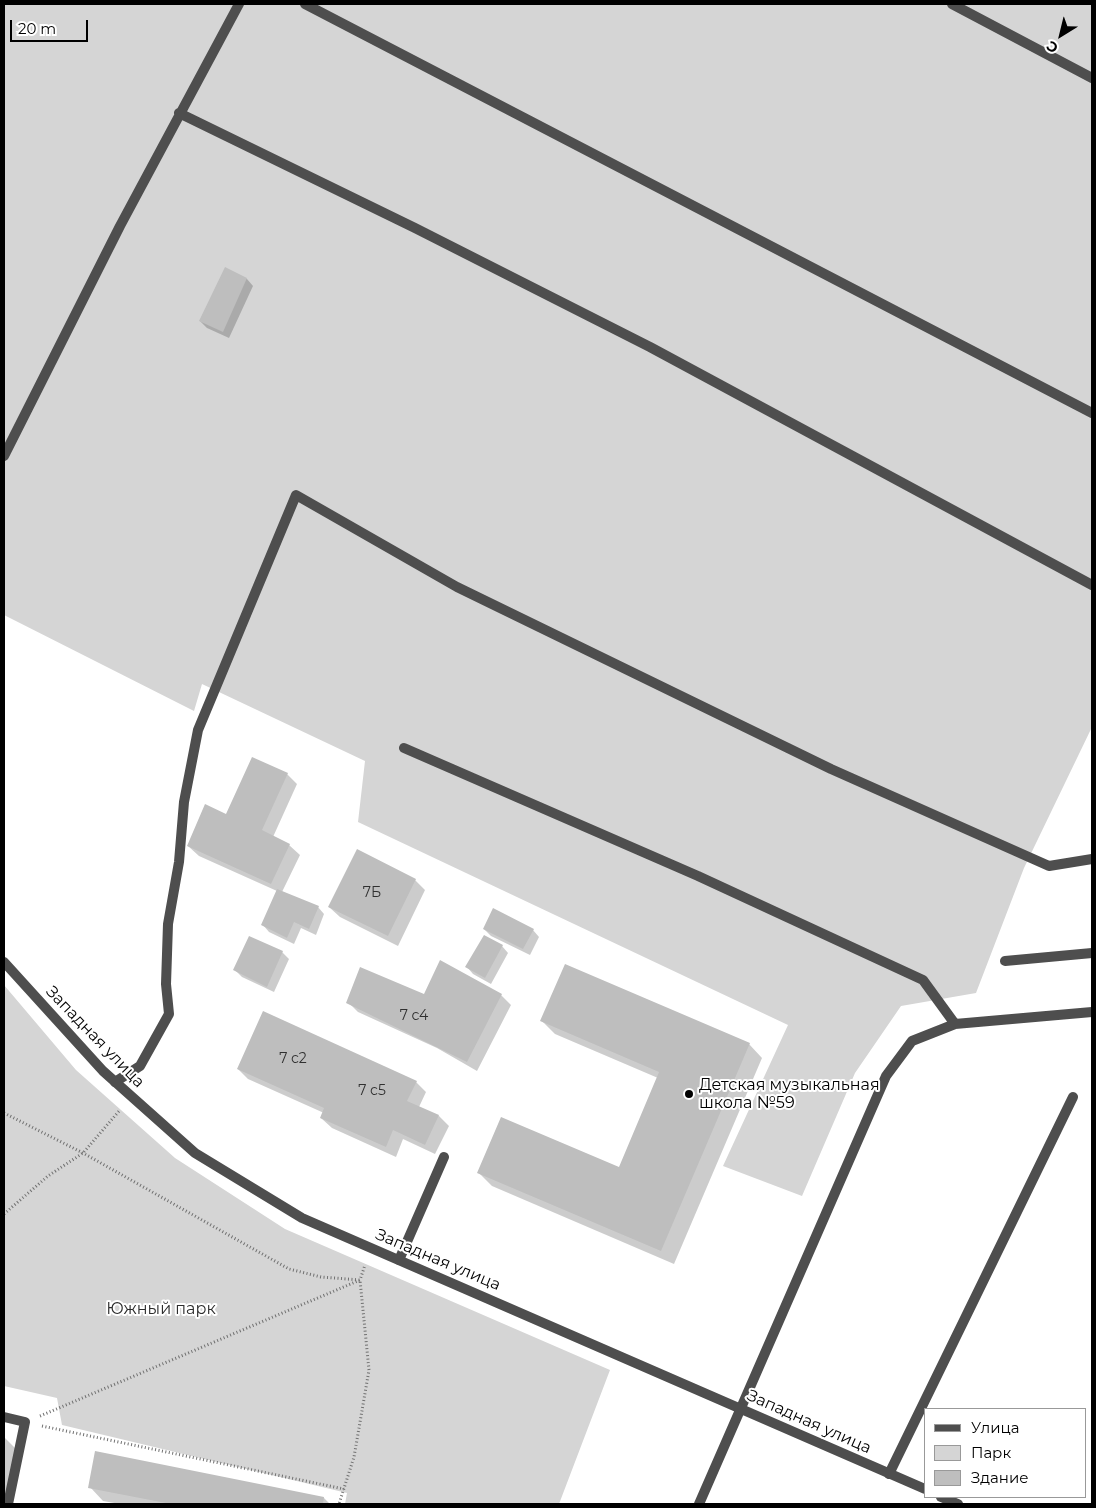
<!DOCTYPE html>
<meta charset="utf-8">
<style>
body{margin:0}
#map{position:relative;width:1096px;height:1508px;overflow:hidden;background:#fff;font-family:Montserrat,sans-serif}
canvas{display:block}
.frame{position:absolute;inset:0;border:5px solid #000;pointer-events:none}
.legend{position:absolute;left:924px;top:1408px;width:162px;height:90px;box-sizing:border-box;background:#fff;border:1px solid #999;margin:0;padding:6px 9px;list-style:none;font-size:15px;color:#000}
.legend li{display:flex;align-items:center;gap:10px;height:25px}
.legend b{width:25px;border:1px solid #999}
.north{position:absolute;left:1036px;top:10px;width:50px;height:50px;-webkit-text-stroke:4px #fff;paint-order:stroke;rotate:216deg;font-size:14px;font-weight:700;line-height:20px;text-align:center;color:#000}
.north::after{content:'';display:block;margin:auto;width:18px;height:22px;background:#000;clip-path:polygon(50% 0,100% 100%,50% 72%,0 100%)}
.scale{position:absolute;left:10px;top:20px;width:78px;height:22px;box-sizing:border-box;border:2px solid #000;border-top:0;padding-left:6px;font-size:15px;line-height:18px;white-space:nowrap;color:#000;-webkit-text-stroke:4px #fff;paint-order:stroke}
</style>
<div id="map">
<canvas width="1096" height="1508"></canvas>
<div class="frame"></div>
<ul class="legend">
<li><b style="height:6px;background:#4e4e4e"></b>Улица</li>
<li><b style="height:14px;background:#d5d5d5"></b>Парк</li>
<li><b style="height:14px;background:#bebebe"></b>Здание</li>
</ul>
<div class="north">С</div>
<div class="scale">20 m</div>
</div>
<script>
const ctx = document.querySelector('canvas').getContext('2d');
ctx.lineJoin = 'round';
function fill(path, color) { ctx.fillStyle = color; ctx.fill(path, 'evenodd'); }
const shape = rows => new Path2D(rows.map(r => 'M' + r).join(''));
function trace(path, color, width, dash) { ctx.strokeStyle = color; ctx.lineWidth = width; ctx.lineCap = dash ? 'butt' : 'round'; ctx.setLineDash(dash || []); ctx.stroke(path); }
function drawText(font, color, halo, rows, align = 'center') {
  ctx.font = font + ' Montserrat,sans-serif'; ctx.lineWidth = 4; ctx.setLineDash([]); ctx.textBaseline = 'middle'; ctx.strokeStyle = halo; ctx.fillStyle = color; for (const [text, x, y, turn = 0] of rows) {
    ctx.save(); ctx.translate(x, y); ctx.rotate((+turn || 0) * Math.PI / 180); ctx.textAlign = isNaN(turn) ? turn : align; if (halo) ctx.strokeText(text, 0, 0); ctx.fillText(text, 0, 0); ctx.restore();
  }
}
fill(shape([
 [4,4,1092,4,1092,727,1024,868,976,993,901,1006,855,1073,802,1196,723,1166,788,1025,358,822,365,761,202,684,194,711,4,615],
 [4,985,76,1070,175,1158,285,1229,610,1370,559,1504,345,1504,347,1493,62,1425,57,1398,4,1386]
]), '#d5d5d5');
fill(shape([
 [225,269,247,279,253,286,229,338,207,328,200,321],
 [287,774,297,784,273,837,289,845,300,855,282,892,318,907,324,914,316,935,301,928,294,944,269,932,263,925,277,891,199,856,188,846],
 [415,880,425,890,398,946,340,917,329,907],
 [484,929,533,930,539,937,530,955,491,936],
 [502,946,508,953,491,984,473,974,467,967],
 [282,952,289,959,274,992,242,977,235,970],
 [501,995,511,1005,477,1071,437,1048,358,1012,348,1002,424,996],
 [542,1021,749,1044,762,1058,674,1264,492,1186,478,1172,619,1169,658,1078,555,1034],
 [238,1069,416,1082,426,1092,419,1107,439,1116,449,1126,435,1154,403,1139,396,1157,332,1128,321,1118,324,1113,248,1079],
 [4,1437,22,1455,4,1504],
 [90,1487,324,1498,330,1504,120,1504,103,1501]
]), '#0003');
fill(shape([
 [225,267,247,278,223,332,199,321],
 [252,757,288,773,262,830,290,844,271,884,187,846,205,804,226,814],
 [357,849,416,879,388,936,328,907],
 [277,889,319,906,309,929,294,922,287,938,261,925],
 [493,908,534,929,523,949,483,929],
 [484,935,503,945,485,978,465,967],
 [249,936,283,951,267,987,233,970],
 [440,960,502,994,467,1062,346,1003,360,967,424,994],
 [565,964,750,1043,661,1251,477,1173,501,1117,619,1167,659,1072,540,1021],
 [263,1011,417,1081,407,1101,439,1115,425,1145,393,1130,386,1147,320,1118,324,1108,237,1069],
 [95,1451,324,1497,323,1504,171,1504,88,1488]
]), '#bebebe');
trace(shape([
 [4,1113,83,1153,289,1269,321,1277,360,1280,369,1370,354,1457,339,1504],
 [4,1214,48,1176,83,1153,120,1110],
 [40,1416,360,1280,365,1265],
 [42,1426,344,1489]
]), '#707070', 3, [1, 2.5]);
trace(shape([
 [1005,961,1092,953],
 [399,1260,444,1157],
 [4,1417,25,1422,8,1504]
]), '#4e4e4e', 10);
trace(shape([
 [305,4,1092,413],
 [952,4,1092,78],
 [179,113,415,228,650,347,1092,585],
 [4,456,120,226,239,4],
 [404,748,698,876,923,980,955,1024],
 [115,1082,140,1066,169,1014,166,984,168,924,179,862,184,802,198,730,296,495,457,587,831,769,1049,866,1092,859],
 [889,1474,1073,1097],
 [699,1504,886,1076,912,1041,955,1024,1092,1012]
]), '#4e4e4e', 10);
trace(shape([
 [4,962,103,1071,195,1153,302,1218,925,1489],
 [941,1497,958,1504]
]), '#4e4e4e', 10);
for (const [x, y, r, color] of [
 [689,1094,5,"#000"]
]) { const dot = new Path2D(); dot.arc(x, y, r, 0, 2 * Math.PI); ctx.fillStyle = color; ctx.fill(dot); trace(dot, '#fff', 2); }
drawText('14px', '#303030', null, [
 ["7Б",372,893],
 ["7 с4",414,1016],
 ["7 с2",293,1059],
 ["7 с5",372,1091]
]);
drawText('16px', '#000', '#fff', [
 ["Западная улица",95,1037,46],
 ["Западная улица",438,1260,23],
 ["Западная улица",809,1422,24]
]);
drawText('16px', '#000', '#fff', [
 ["Детская музыкальная",699,1085],
 ["школа №59",699,1103]
], 'left');
drawText('16px', '#2c2c2c', '#fff', [
 ["Южный парк",161,1309]
]);
</script>
